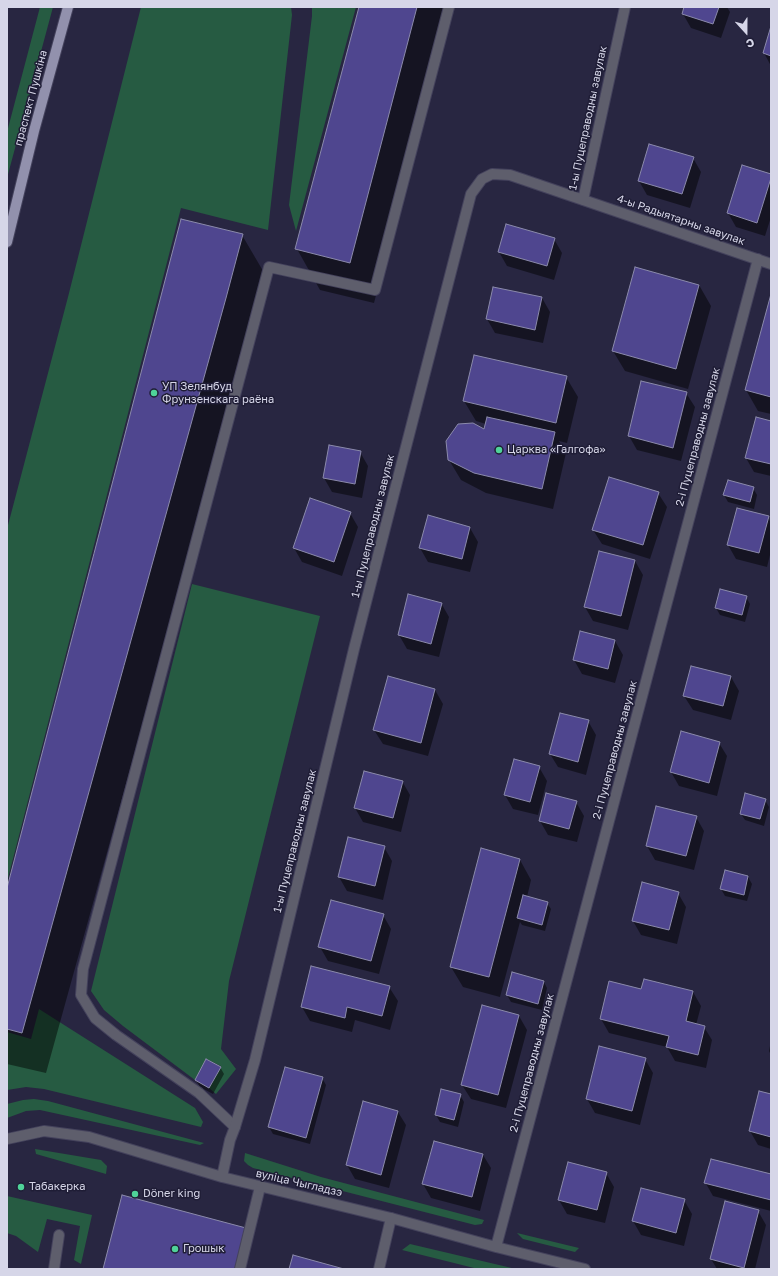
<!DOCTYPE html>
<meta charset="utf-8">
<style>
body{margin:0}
#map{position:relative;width:778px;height:1276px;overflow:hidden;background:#282641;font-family:"Golos Text",sans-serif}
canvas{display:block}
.frame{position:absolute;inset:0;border:8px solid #d6d6e8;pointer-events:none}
.north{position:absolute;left:726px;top:12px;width:40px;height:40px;-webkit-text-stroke:3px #1f1d36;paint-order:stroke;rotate:159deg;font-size:11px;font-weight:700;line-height:16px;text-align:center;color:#d6d6e8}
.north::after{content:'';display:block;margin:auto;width:14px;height:18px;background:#d6d6e8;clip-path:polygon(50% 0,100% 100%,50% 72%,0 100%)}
</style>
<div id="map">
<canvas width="778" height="1276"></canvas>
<div class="frame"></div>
<div class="north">С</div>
</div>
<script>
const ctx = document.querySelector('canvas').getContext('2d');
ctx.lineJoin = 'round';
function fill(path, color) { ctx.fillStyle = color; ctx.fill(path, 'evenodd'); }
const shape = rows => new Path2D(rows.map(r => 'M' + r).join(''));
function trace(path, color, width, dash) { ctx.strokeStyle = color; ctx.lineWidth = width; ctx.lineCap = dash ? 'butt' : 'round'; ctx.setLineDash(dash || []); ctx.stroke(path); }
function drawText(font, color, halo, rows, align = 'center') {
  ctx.font = font + ' "Golos Text",sans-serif'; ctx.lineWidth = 3; ctx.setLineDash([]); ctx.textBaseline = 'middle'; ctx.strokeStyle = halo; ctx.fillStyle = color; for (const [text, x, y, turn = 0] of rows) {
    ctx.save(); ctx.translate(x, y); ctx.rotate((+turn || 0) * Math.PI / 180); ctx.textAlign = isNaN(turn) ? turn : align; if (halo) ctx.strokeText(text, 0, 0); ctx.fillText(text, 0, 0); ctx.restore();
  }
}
fill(shape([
 [40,7,53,7,7,178,7,132],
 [141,7,291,7,292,15,268,230,181,208,7,882,7,529,68,297],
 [312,7,356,7,296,231,289,205,312,16],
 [192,584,320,616,229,981,221,1049,236,1069,216,1094,209,1088,221,1066,206,1059,195,1080,123,1026,104,1010,91,991],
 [39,1009,195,1108,203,1122,201,1127,44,1089,26,1087,7,1090,7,1032,31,1039],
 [34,1099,48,1101,204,1143,200,1145,40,1110,26,1111,7,1118,7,1104,23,1100],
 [35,1149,101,1160,107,1166,106,1174,36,1154],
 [245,1153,321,1177,484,1220,482,1224,475,1225,253,1168,248,1165,244,1161],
 [7,1196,92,1215,81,1264,74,1260,80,1226,47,1219,38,1252,16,1236,7,1233],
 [517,1233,579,1248,575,1252,523,1239],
 [410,1244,516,1269,478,1269,402,1250]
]), '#265b42');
fill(shape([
 [360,7,451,7,374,303,320,290,297,249],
 [685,7,727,7,730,12,721,38,691,28,683,14],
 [771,29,771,66,764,53],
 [693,158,701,172,690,208,647,195,639,181],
 [771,175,771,217,765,236,736,227,728,213],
 [242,235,266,276,249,339,46,1073,7,1064,7,892],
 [554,239,562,253,554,280,507,266,499,252],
 [699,285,711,306,688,389,625,371,613,351],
 [771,296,771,414,758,411,746,390],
 [542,298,550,312,543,343,495,333,487,319],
 [566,377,578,397,567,443,559,441,566,453,553,509,486,493,461,480,449,460,485,430,486,424,476,421,464,401],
 [686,393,695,407,681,461,637,450,629,436],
 [771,422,771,476,754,472,746,458],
 [360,452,368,466,362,498,332,492,324,478],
 [753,488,757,495,754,509,728,502,724,495],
 [658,493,667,507,650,559,602,544,593,530],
 [350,513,358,527,342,576,302,562,294,548],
 [768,517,771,523,771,551,767,567,736,559,728,545],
 [470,528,478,542,470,572,428,562,420,548],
 [599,552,635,561,643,575,628,630,593,621,585,607],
 [746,597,750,604,745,622,720,615,716,608],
 [441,603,449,617,439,657,407,649,399,635],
 [615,641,623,655,615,683,582,674,574,660],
 [731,677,739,691,731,720,693,710,684,696],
 [435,690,443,704,428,756,383,744,374,730],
 [588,721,596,735,586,775,558,767,550,754],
 [719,743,727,756,717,796,679,786,671,772],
 [539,767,547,781,538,815,513,809,505,795],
 [402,781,410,795,401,832,363,822,355,808],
 [765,800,769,807,764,826,745,820,741,814],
 [576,802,584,816,577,842,548,835,540,821],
 [696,817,704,831,694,870,655,860,647,846],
 [384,847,392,861,383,900,347,891,339,877],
 [520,860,531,880,527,897,547,903,551,909,545,931,522,925,520,922,500,997,463,987,451,967],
 [748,877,752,884,747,901,725,896,721,889],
 [678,893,686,907,677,944,641,935,633,921],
 [383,915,391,929,379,974,328,961,320,947],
 [544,982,547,988,542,1010,511,1002,507,995],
 [389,987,398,1001,390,1030,355,1020,352,1032,310,1021,302,1007],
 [642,990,693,992,701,1006,696,1025,704,1027,712,1040,706,1068,675,1061,667,1047,609,1033,601,1019],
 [519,1016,527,1030,506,1108,471,1099,462,1085],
 [771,1041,771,1055,769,1051],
 [645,1059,653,1073,640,1125,595,1113,587,1099],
 [220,1067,224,1074,213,1094,200,1087,196,1080],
 [322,1078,326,1085,310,1144,273,1134,269,1127],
 [442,1090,460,1095,464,1102,458,1127,440,1122,436,1115],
 [771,1095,771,1149,758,1145,750,1131],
 [398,1112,406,1125,389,1188,355,1179,347,1165],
 [434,1142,483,1155,491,1168,480,1211,431,1198,423,1184],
 [606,1173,614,1187,605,1223,567,1214,559,1200],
 [771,1175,771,1211,713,1196,705,1182],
 [684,1200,692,1214,684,1246,641,1235,633,1221],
 [758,1211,766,1225,755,1269,717,1269,711,1259]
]), '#0007');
const building = shape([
 [359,7,417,7,350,263,295,249,359,7],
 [684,7,719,7,713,24,682,14,684,7],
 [771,26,771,56,763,53,771,26],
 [649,144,694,157,682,194,638,181,649,144],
 [742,165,771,174,771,178,757,223,727,213,742,165],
 [181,219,243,234,226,298,22,1033,7,1029,7,888,181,219],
 [506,224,555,238,547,266,498,252,506,224],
 [635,267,699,285,676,369,612,351,635,267],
 [493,287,542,297,535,330,486,319,493,287],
 [771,294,771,397,745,390,771,294],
 [474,355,567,376,556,423,463,401,474,355],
 [641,381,687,392,673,448,628,436,641,381],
 [487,417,555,432,542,489,474,473,448,460,446,441,458,424,473,423,484,429,487,417],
 [756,417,771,421,771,464,745,458,756,417],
 [329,445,361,451,355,484,323,478,329,445],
 [609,477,659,492,643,545,592,530,609,477],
 [728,480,754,487,750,502,723,495,728,480],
 [310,498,351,512,334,562,293,548,310,498],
 [737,508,769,516,759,553,727,545,737,508],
 [428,515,470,527,462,559,419,548,428,515],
 [599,551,635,560,621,616,584,607,599,551],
 [720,589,747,596,742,615,715,608,720,589],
 [408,594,442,603,431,644,398,635,408,594],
 [580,631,615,640,608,669,573,660,580,631],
 [691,666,731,676,723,706,683,696,691,666],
 [388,676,435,689,421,743,373,730,388,676],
 [560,713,589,720,578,762,549,754,560,713],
 [681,731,720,742,709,783,670,772,681,731],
 [514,759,540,766,530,802,504,795,514,759],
 [364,771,403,781,393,818,354,808,364,771],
 [546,793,577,801,569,829,539,821,546,793],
 [745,793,766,799,760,819,740,814,745,793],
 [656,806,697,816,686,856,646,846,656,806],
 [348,837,385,846,375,886,338,877,348,837],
 [481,848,520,859,489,977,450,967,481,848],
 [725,870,748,876,744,895,720,889,725,870],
 [642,882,679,892,669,930,632,921,642,882],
 [523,895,548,902,542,925,517,918,523,895],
 [331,900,384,914,371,961,318,947,331,900],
 [311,966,390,986,382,1016,347,1007,345,1018,301,1007,311,966],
 [512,972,544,981,538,1004,506,995,512,972],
 [644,979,693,991,686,1021,705,1026,698,1055,666,1047,669,1036,600,1019,609,981,641,989,644,979],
 [482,1005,519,1015,498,1095,461,1085,482,1005],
 [599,1046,646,1058,632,1111,586,1099,599,1046],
 [206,1059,221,1067,209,1088,195,1080,206,1059],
 [285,1067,323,1077,306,1138,268,1127,285,1067],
 [441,1089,461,1094,454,1120,435,1115,441,1089],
 [759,1091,771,1094,771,1137,749,1131,759,1091],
 [363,1101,398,1111,381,1175,346,1165,363,1101],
 [434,1141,483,1154,472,1197,422,1184,434,1141],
 [711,1159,771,1174,771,1200,704,1183,711,1159],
 [568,1162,607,1172,597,1210,558,1200,568,1162],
 [641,1188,685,1199,676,1233,632,1221,641,1188],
 [122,1195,246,1228,236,1269,103,1269,122,1195],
 [725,1201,759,1210,744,1268,710,1259,725,1201],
 [293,1255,344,1269,289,1269,293,1255]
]);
fill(building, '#4f468f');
trace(building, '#8b8aab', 1);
const service = shape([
 [235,1127,199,1093,116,1035,95,1018,81,995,83,969,269,267,375,290,449,7],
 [54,1269,59,1235],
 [240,1269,260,1187],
 [379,1269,391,1218]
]);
const minor = shape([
 [583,200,625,7],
 [7,1139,44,1131,89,1137,222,1177,391,1218,496,1247,585,1269],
 [222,1177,230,1140,235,1127,255,1060,354,649,471,194,482,179,492,174,510,175,771,264],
 [496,1247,758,259]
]);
const primary = shape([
 [7,242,34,131,68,7]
]);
trace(service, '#44425c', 12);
trace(minor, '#44425c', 12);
trace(primary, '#44425c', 12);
trace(service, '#5e5e6c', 10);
trace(minor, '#5e5e6c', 10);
trace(primary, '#9291ad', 10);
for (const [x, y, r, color] of [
 [154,393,4,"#4fd399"],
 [499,450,4,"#4fd399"],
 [21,1187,4,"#4fd399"],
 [135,1194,4,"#4fd399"],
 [175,1249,4,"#4fd399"]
]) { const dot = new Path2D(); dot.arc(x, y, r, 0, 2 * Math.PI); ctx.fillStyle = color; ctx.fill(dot); trace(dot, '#1f1d36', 1.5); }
drawText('11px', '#d6d6e8', '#1f1d36', [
 ["праспект Пушкіна",31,98,-75],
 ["1-ы Пуцеправодны завулак",588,118,-78],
 ["4-ы Радыятарны завулак",681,220,19],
 ["2-і Пуцеправодны завулак",698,437,-75],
 ["1-ы Пуцеправодны завулак",373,526,-76],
 ["2-і Пуцеправодны завулак",615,750,-75],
 ["1-ы Пуцеправодны завулак",295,841,-76],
 ["2-і Пуцеправодны завулак",532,1063,-75],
 ["вуліца Чыгладзэ",299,1183,13]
]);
drawText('11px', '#d6d6e8', '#1f1d36', [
 ["УП Зелянбуд",162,387],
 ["Фрунзенскага раёна",162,400],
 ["Царква «Галгофа»",507,450],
 ["Табакерка",29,1187],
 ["Döner king",143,1194],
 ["Грошык",183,1249]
], 'left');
</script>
